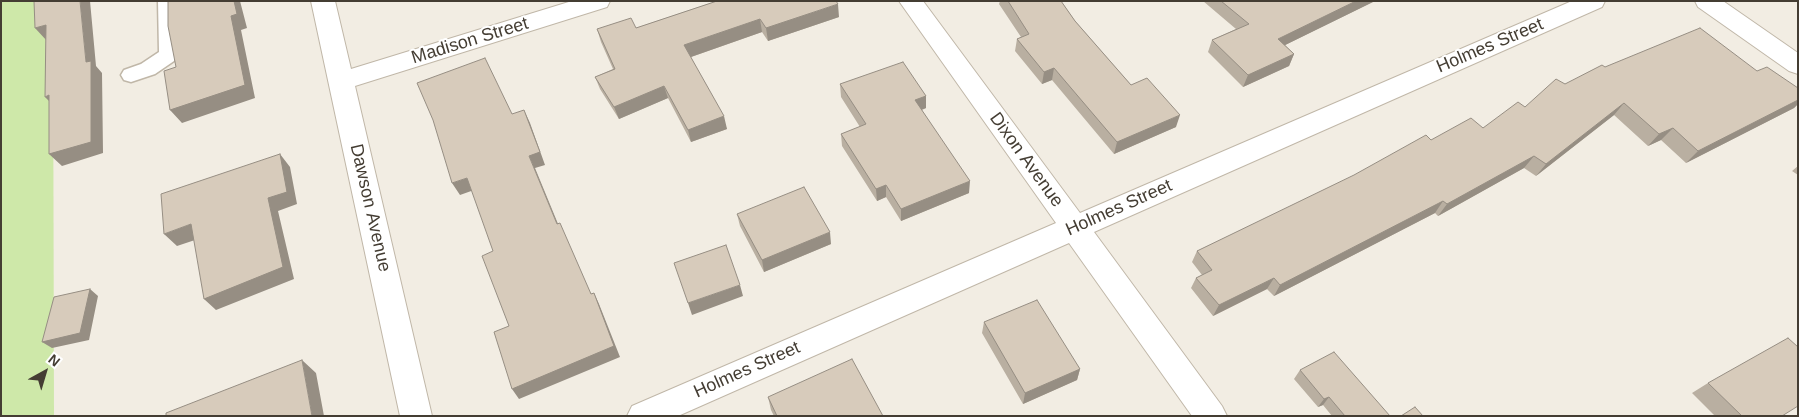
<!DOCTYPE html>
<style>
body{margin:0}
#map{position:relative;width:1799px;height:417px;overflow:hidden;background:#f2ede3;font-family:Helvetica,sans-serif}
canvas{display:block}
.frame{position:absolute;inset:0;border:2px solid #443d33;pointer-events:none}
.north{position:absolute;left:20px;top:347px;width:50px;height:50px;-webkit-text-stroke:4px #fff;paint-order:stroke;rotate:39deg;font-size:14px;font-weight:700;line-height:20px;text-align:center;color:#443d33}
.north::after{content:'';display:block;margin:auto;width:18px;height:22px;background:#443d33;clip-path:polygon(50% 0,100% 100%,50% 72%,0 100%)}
</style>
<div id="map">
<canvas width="1799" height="417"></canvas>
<div class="frame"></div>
<div class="north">N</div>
</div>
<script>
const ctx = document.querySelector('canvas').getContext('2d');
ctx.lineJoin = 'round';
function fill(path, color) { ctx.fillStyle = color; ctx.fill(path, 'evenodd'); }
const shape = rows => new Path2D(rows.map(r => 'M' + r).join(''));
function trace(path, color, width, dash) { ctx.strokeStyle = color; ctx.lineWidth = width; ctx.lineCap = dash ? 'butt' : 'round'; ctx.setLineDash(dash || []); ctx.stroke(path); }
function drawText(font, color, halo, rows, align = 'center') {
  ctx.font = font + ' Helvetica,sans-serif'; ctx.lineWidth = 4; ctx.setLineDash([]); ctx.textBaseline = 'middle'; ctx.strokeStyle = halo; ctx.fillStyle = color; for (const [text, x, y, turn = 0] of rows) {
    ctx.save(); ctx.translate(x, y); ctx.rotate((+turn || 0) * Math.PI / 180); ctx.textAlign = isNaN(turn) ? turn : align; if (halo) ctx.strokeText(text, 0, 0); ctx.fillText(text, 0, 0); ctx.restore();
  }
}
fill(shape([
 [1,1,53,1,54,416,1,416]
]), '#cee8a9');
const service = shape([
 [158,1,176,1,178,51,174,61,155,74,131,82,124,80,121,75,124,70,141,64,159,52,158,1]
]);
const minor = shape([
 [311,1,335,1,351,69,572,1,610,1,607,7,355,86,432,416,400,416,311,1],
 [899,1,923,1,1080,213,1572,1,1605,1,1602,7,1094,232,1222,406,1227,416,1192,416,1069,243,678,416,627,416,632,406,1056,223,899,1],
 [1695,1,1723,1,1798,53,1798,74,1789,71,1698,7,1695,1]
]);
trace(service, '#c0b7a8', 3);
trace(minor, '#c0b7a8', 2);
fill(service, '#fff');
fill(minor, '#fff');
fill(shape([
 [717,1,839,17,768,41,762,32,691,57,727,129,691,142,668,98,619,119,600,89,595,77,613,69,601,42,597,29,636,28],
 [1000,1,1061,1,1075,21,1131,85,1176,127,1114,154,1052,80,1042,84,1015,51,1017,39,1021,37,999,4],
 [1203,1,1375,1,1285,45,1294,54,1289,66,1243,87,1208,52,1212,40,1236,29],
 [1605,67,1757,71,1798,88,1798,104,1794,108,1686,163,1661,140,1648,146,1614,115,1536,176,1524,168,1438,216,1435,213,1274,296,1267,289,1213,316,1191,288,1196,278,1202,275,1192,262,1197,251,1431,140,1483,128,1525,107,1565,84],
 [840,84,926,96,926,108,922,110,969,193,901,221,886,197,877,201,842,146,841,134,860,127,841,97],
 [1798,166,1798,175,1792,171],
 [737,214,831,244,764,272,740,226],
 [984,322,1080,369,1077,380,1023,404,982,333],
 [1300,370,1390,416,1332,416,1323,405,1318,407,1294,379],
 [1708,383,1782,416,1715,416,1692,393],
 [768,397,883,416,774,416,771,410]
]), '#b9afa1');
fill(shape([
 [80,1,90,1,96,66,102,73,103,153,62,166,49,154,86,62],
 [234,1,240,1,247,28,241,30,255,98,182,123,170,110,231,16],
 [1356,1,1375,1,1273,51,1278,39],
 [838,4,839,17,768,41,766,28],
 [760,19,762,32,688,58,684,45],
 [46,25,47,41,35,28],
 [1294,54,1289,66,1243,87,1248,75],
 [1054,68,1052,80,1042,84,1044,72],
 [664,86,668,98,619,119,614,107],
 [49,95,57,109,45,97],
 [926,96,926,108,915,112,915,100],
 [1798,100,1798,104,1794,108,1686,163,1698,151],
 [1624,103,1614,115,1536,176,1546,164],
 [524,110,530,123,545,165,535,168,563,236,557,224,529,156],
 [1180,115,1176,127,1114,154,1117,142],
 [724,116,727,129,691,142,688,130],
 [1673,128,1661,140,1648,146,1659,134],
 [280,154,290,167,297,204,278,211,294,279,216,310,204,299,268,198],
 [1534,156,1524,168,1438,216,1447,204],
 [467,178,474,190,460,195,452,183],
 [970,181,969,193,901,221,901,209],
 [886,185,886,197,877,201,876,189],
 [1443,201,1435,213,1274,296,1280,285],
 [191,224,204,237,177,246,164,234],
 [830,232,831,244,764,272,762,260],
 [1274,278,1267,289,1213,316,1219,305],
 [740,285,743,296,692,315,688,303],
 [90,289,98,296,89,340,52,348,42,342],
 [594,293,599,304,620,357,519,399,512,389],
 [302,360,316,373,324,416,312,416],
 [1080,369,1077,380,1023,404,1025,393],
 [1329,397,1323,405,1318,407,1324,399]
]), '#968e83');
const building = shape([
 [34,1,80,1,86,62,91,61,91,142,49,154,49,95,45,97,46,25,35,28,34,1],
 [168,1,234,1,237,14,231,16,245,85,170,110,164,71,176,67,168,26,168,1],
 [717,1,836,1,838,4,766,28,760,19,684,45,724,116,688,130,664,86,614,107,595,77,615,69,597,29,631,18,636,28,717,1],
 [1008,1,1061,1,1075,21,1131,85,1147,78,1180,115,1117,142,1054,68,1044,72,1017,39,1029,34,1008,1],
 [1221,1,1356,1,1278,39,1294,54,1248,75,1212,40,1249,24,1221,1],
 [1700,28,1757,71,1767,67,1798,88,1798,100,1698,151,1673,128,1659,134,1624,103,1546,164,1534,156,1447,204,1443,201,1280,285,1274,278,1219,305,1196,278,1212,270,1197,251,1354,175,1426,135,1431,140,1471,118,1483,128,1518,102,1525,107,1556,79,1565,84,1602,65,1605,67,1700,28],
 [485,58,512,114,524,110,540,152,529,156,557,224,560,223,591,294,594,293,614,346,512,389,494,332,509,326,482,256,493,251,467,178,452,183,433,120,417,83,485,58],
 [903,62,926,96,915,100,970,181,901,209,886,185,876,189,841,134,866,124,840,84,903,62],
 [280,154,287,192,268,198,283,267,204,299,191,224,164,234,161,194,280,154],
 [804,187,830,232,762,260,737,214,804,187],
 [726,245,740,285,688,303,674,263,726,245],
 [90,289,80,333,42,342,54,297,90,289],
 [1037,300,1080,369,1025,393,984,322,1037,300],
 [1788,338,1798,347,1798,406,1782,416,1742,416,1708,383,1788,338],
 [1334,352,1390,416,1345,416,1329,397,1324,399,1300,370,1334,352],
 [852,359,883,416,777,416,768,397,852,359],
 [302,360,312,416,166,416,166,413,302,360],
 [1415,407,1423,416,1401,416,1415,407]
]);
fill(building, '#d7cbbb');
trace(building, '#968e83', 1);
drawText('18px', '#443d33', '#fff', [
 ["Madison Street",470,41,-17],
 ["Holmes Street",1490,46,-23],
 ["Dixon Avenue",1026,160,54],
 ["Dawson Avenue",370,208,77],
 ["Holmes Street",1119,208,-24],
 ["Holmes Street",747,370,-24]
]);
</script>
